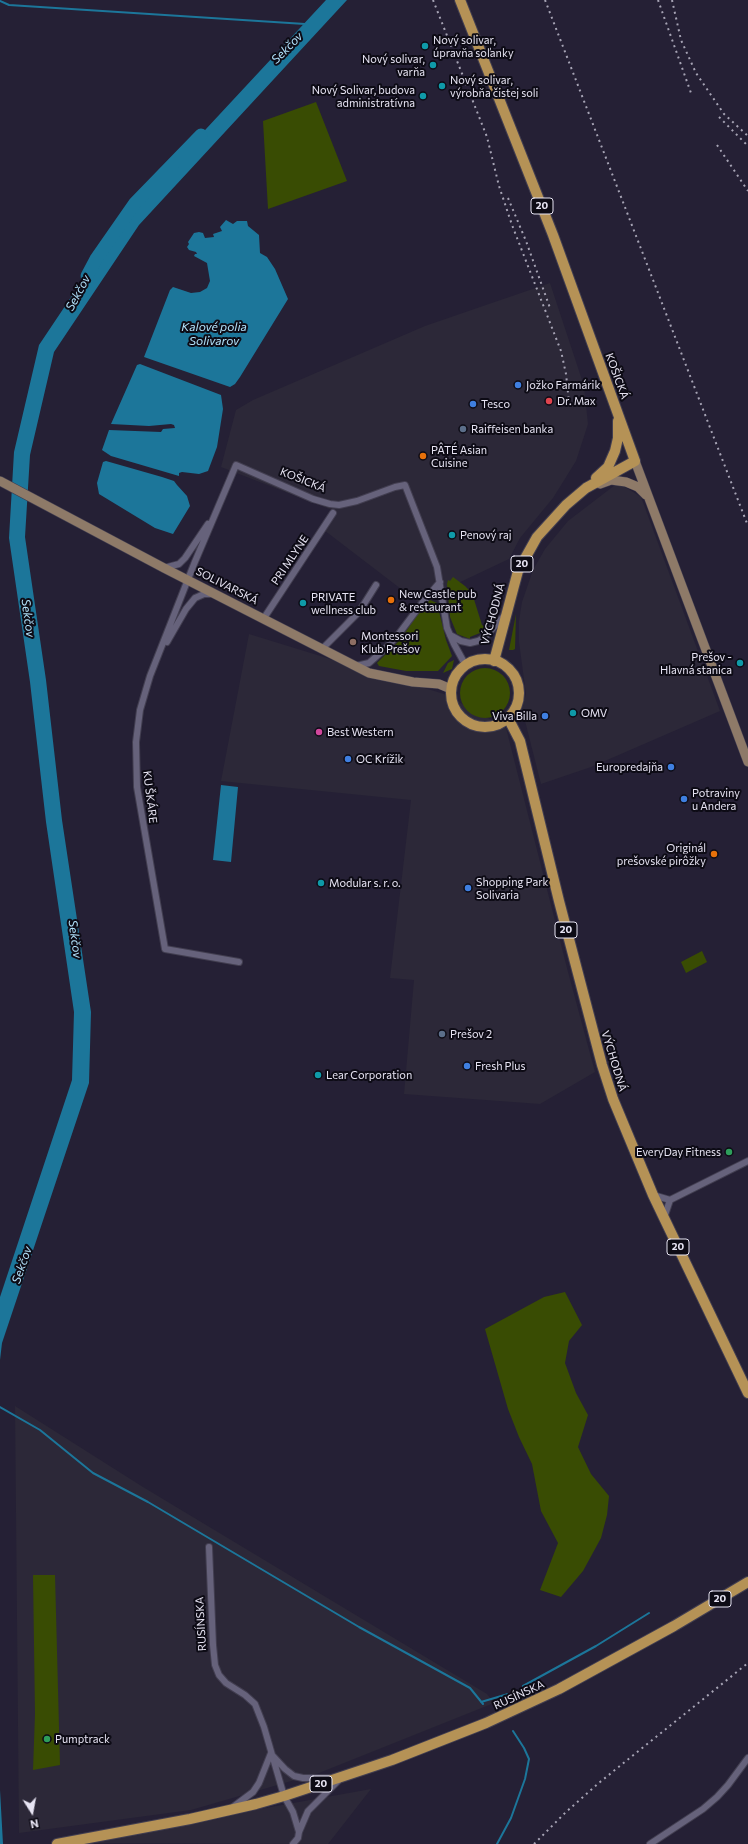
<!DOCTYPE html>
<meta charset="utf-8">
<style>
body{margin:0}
#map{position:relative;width:748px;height:1844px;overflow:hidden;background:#252035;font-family:Commissioner,sans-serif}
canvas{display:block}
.north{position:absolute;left:12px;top:1792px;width:40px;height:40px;-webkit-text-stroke:3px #0d0b15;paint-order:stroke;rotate:169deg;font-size:11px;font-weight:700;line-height:16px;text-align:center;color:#e7e4f3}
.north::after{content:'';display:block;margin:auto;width:14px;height:18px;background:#e7e4f3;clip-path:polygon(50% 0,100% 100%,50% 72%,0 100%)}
</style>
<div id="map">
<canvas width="748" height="1844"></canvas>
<div class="north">N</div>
</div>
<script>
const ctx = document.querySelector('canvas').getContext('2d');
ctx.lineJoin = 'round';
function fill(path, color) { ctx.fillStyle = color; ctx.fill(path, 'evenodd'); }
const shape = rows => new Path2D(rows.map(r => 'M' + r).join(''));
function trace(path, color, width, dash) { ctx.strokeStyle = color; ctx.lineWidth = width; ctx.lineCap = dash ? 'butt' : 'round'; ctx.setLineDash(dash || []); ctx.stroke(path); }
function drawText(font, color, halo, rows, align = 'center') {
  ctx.font = font + ' Commissioner,sans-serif'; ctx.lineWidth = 4; ctx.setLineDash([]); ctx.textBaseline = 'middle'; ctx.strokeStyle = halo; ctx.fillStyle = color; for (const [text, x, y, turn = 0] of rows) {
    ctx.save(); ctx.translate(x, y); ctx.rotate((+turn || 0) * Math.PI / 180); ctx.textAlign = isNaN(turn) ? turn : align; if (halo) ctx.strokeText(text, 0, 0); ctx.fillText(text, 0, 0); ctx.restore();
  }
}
fill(shape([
 [550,283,584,386,588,424,576,461,553,498,520,538,509,559,418,602,320,527,332,510,221,467,236,410,253,400,425,326],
 [615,485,625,487,641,497,720,711,591,767,541,784,522,709,526,694,519,642,519,621,522,602,533,570,545,549,568,521],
 [249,634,444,694,506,728,568,972,595,1072,540,1104,404,1094,414,980,390,978,411,800,221,781],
 [15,1406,143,1487,487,1694,494,1703,319,1773,191,1810,19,1833],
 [371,1789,328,1844,71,1843]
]), '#2c2838');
fill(shape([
 [316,102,347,181,268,209,263,121],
 [453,577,465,586,472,593,482,625,485,627,480,633,470,637,470,639,457,634,450,617,447,584,448,580,450,581],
 [430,600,437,603,446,640,452,656,438,671,406,671,379,666,377,663,401,639,423,606],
 [516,614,515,649,513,650,509,650],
 [454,660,452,669,443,673,448,663],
 '460 693a25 25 0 1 1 50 0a25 25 0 1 1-50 0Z',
 [702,951,707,962,686,973,681,962],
 [565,1292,582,1325,569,1341,565,1363,576,1393,588,1415,578,1447,591,1474,609,1496,607,1515,601,1538,583,1571,561,1597,540,1590,558,1543,541,1511,532,1464,519,1437,508,1409,485,1329,544,1297],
 [33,1575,55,1575,60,1765,33,1770,35,1714]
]), '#394c03');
fill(shape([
 [326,0,347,0,139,225,54,352,30,455,25,537,46,680,62,820,91,1012,89,1083,2,1343,0,1360,0,1297,72,1080,74,1012,46,822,30,682,9,538,14,452,39,345,126,215],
 [226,220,233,224,237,221,247,221,248,226,259,235,260,253,267,257,275,269,288,299,240,377,235,384,230,387,144,357,170,290,173,287,191,293,200,292,207,288,210,281,207,263,194,256,195,254,197,254,196,252,189,250,187,247,189,244,188,242,194,233,199,232,203,233,205,238,214,237,213,234,222,231,220,227],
 [140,364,221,395,223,409,217,447,208,471,199,474,182,472,179,473,179,476,111,456,102,450,109,430,161,432,163,429,175,428,174,425,171,424,149,426,111,424,137,365],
 [106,461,162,477,174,481,177,485,187,496,190,506,173,534,155,528,99,494,97,483,103,462],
 [221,785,238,787,231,862,213,860],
 [0,1790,3,1844,0,1844]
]), '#1c769a');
trace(shape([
 [0,1,9,5,305,24],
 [0,1407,40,1430,93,1473,148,1502,359,1627,470,1688,483,1704],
 [523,1686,596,1646,649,1613],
 [481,1702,508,1694],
 [497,1844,511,1818,525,1779,529,1759,524,1748,513,1731]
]), '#1c769a', 2);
trace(shape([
 [87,276,96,259,135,203,201,135]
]), '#1c769a', 13);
const street = shape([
 [164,568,179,564,185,558,208,524],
 [264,618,333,513],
 [450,635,461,641,470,643,478,641,485,637,504,616],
 [167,642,186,609,195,598,204,594,211,594],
 [322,649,359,612,376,585],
 [356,666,369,663,387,647,398,635,422,603,440,582],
 [239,962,165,949,137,787,136,742,140,710,150,676,194,564,236,465,313,499,330,504,339,505,357,501,395,487,405,485,437,567,447,628,454,644,466,666],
 [653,1195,670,1200,748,1161],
 [664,1218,670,1200],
 [209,1547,213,1645,215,1665,219,1675,226,1683,245,1695,255,1704,264,1727,284,1796,293,1812,299,1832,298,1838,293,1844],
 [272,1755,285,1769,294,1776,303,1778,330,1778],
 [233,1807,253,1792,259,1783,271,1753],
 [299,1832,308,1811,340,1779],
 [650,1844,703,1809,717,1797,728,1785,748,1758]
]);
const secondary = shape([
 [635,461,748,762],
 [0,481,164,568,369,673,413,682,439,684,451,689],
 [600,484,611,480,626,482,638,487,646,495]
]);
const primary = shape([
 [460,0,553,235,635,461,586,488,566,505,537,537,518,571,494,661],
 [596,478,608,467,615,451,618,438,618,421],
 '451 693a34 34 0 1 1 68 0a34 34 0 1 1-68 0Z',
 [508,718,520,741,559,901,602,1065,613,1099,653,1195,748,1393],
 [57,1844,190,1819,256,1804,284,1796,392,1760,486,1723,559,1689,674,1626,748,1582]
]);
trace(street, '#423e50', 8);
trace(secondary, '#423e50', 10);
trace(primary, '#423e50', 12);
trace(street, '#66627b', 6);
trace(secondary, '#8e7a68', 9);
trace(primary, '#b59256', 10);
trace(shape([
 [433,0,487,137,499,186,512,225,561,351,566,374,569,402],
 [545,0,748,526],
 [658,0,691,93],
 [672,0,681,40,696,73,724,114,748,136],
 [719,117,748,146],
 [717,145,748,191],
 [508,198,526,241,550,308],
 [534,1844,566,1812,600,1782,748,1663]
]), '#a7a4b5', 2, [2, 4]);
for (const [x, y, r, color] of [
 [425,46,4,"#0f9aa8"],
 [433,65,4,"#0f9aa8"],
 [442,86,4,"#0f9aa8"],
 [423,96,4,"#0f9aa8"],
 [518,385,4,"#3f7fe0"],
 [549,401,4,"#e0444e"],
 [473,404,4,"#3f7fe0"],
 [463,429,4,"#5c6f8a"],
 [423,456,4,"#e8710a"],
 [452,535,4,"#0f9aa8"],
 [391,600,4,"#e8710a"],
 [303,603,4,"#0f9aa8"],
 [353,642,4,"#8d6e63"],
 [740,663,4,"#0f9aa8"],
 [573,713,4,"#0f9aa8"],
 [545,716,4,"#3f7fe0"],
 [319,732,4,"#d1479c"],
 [348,759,4,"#3f7fe0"],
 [671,767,4,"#3f7fe0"],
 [684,799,4,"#3f7fe0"],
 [714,854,4,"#e8710a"],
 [321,883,4,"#0f9aa8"],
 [468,888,4,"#3f7fe0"],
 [442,1034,4,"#5c6f8a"],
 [467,1066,4,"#3f7fe0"],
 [318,1075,4,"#0f9aa8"],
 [729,1152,4,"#2e9e5b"],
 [47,1739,4,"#2e9e5b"]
]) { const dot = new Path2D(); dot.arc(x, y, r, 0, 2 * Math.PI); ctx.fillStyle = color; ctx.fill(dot); trace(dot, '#0d0b15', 1.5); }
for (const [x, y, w] of [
 [542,206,22],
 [522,564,22],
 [566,930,22],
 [678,1247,22],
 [720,1599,22],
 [321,1784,22]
]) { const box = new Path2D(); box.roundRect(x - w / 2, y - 8, w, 16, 3); ctx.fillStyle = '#0d0b15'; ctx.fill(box); trace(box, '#e7e4f3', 1); }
drawText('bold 10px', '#e7e4f3', null, [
 ["20",542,206],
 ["20",522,564],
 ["20",566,930],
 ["20",678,1247],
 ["20",720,1599],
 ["20",321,1784]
]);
drawText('11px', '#e7e4f3', '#0d0b15', [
 ["Nový solivar,",433,40],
 ["úpravňa soľanky",433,53],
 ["Nový solivar,",425,59,"right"],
 ["varňa",425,72,"right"],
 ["Nový solivar,",450,80],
 ["výrobňa čistej soli",450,93],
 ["Nový Solivar, budova",415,90,"right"],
 ["administratívna",415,103,"right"],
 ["Jožko Farmárik",526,385],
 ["Dr. Max",557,401],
 ["Tesco",481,404],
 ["Raiffeisen banka",471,429],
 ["PÂTÉ Asian",431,450],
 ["Cuisine",431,463],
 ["Penový raj",460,535],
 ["New Castle pub",399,594],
 ["& restaurant",399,607],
 ["PRIVATE",311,597],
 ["wellness club",311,610],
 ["Montessori",361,636],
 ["Klub Prešov",361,649],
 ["Prešov -",732,657,"right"],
 ["Hlavná stanica",732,670,"right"],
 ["OMV",581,713],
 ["Viva Billa",537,716,"right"],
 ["Best Western",327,732],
 ["OC Krížik",356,759],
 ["Europredajňa",663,767,"right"],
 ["Potraviny",692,793],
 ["u Andera",692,806],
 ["Originál",706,848,"right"],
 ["prešovské pirôžky",706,861,"right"],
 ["Shopping Park",476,882],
 ["Solivaria",476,895],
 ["Modular s. r. o.",329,883],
 ["Prešov 2",450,1034],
 ["Fresh Plus",475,1066],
 ["Lear Corporation",326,1075],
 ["EveryDay Fitness",721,1152,"right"],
 ["Pumptrack",55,1739]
], 'left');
drawText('11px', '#e7e4f3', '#0d0b15', [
 ["KOŠICKÁ",617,376,70],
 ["KOŠICKÁ",303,480,22],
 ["PRI MLYNE",290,560,-56],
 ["SOLIVARSKÁ",227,586,27],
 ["VÝCHODNÁ",493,614,-75],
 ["KU ŠKÁRE",150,797,83],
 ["VÝCHODNÁ",614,1061,73],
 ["RUSÍNSKA",201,1624,-93],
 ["RUSÍNSKA",519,1695,-25]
]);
drawText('italic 12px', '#b2e3fc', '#0d0b15', [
 ["Sekčov",287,48,-45],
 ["Sekčov",78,293,-62],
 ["Kalové polia",214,327],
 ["Solivarov",214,341],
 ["Sekčov",28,618,82],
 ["Sekčov",75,939,82],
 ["Sekčov",22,1265,-71]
]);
</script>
